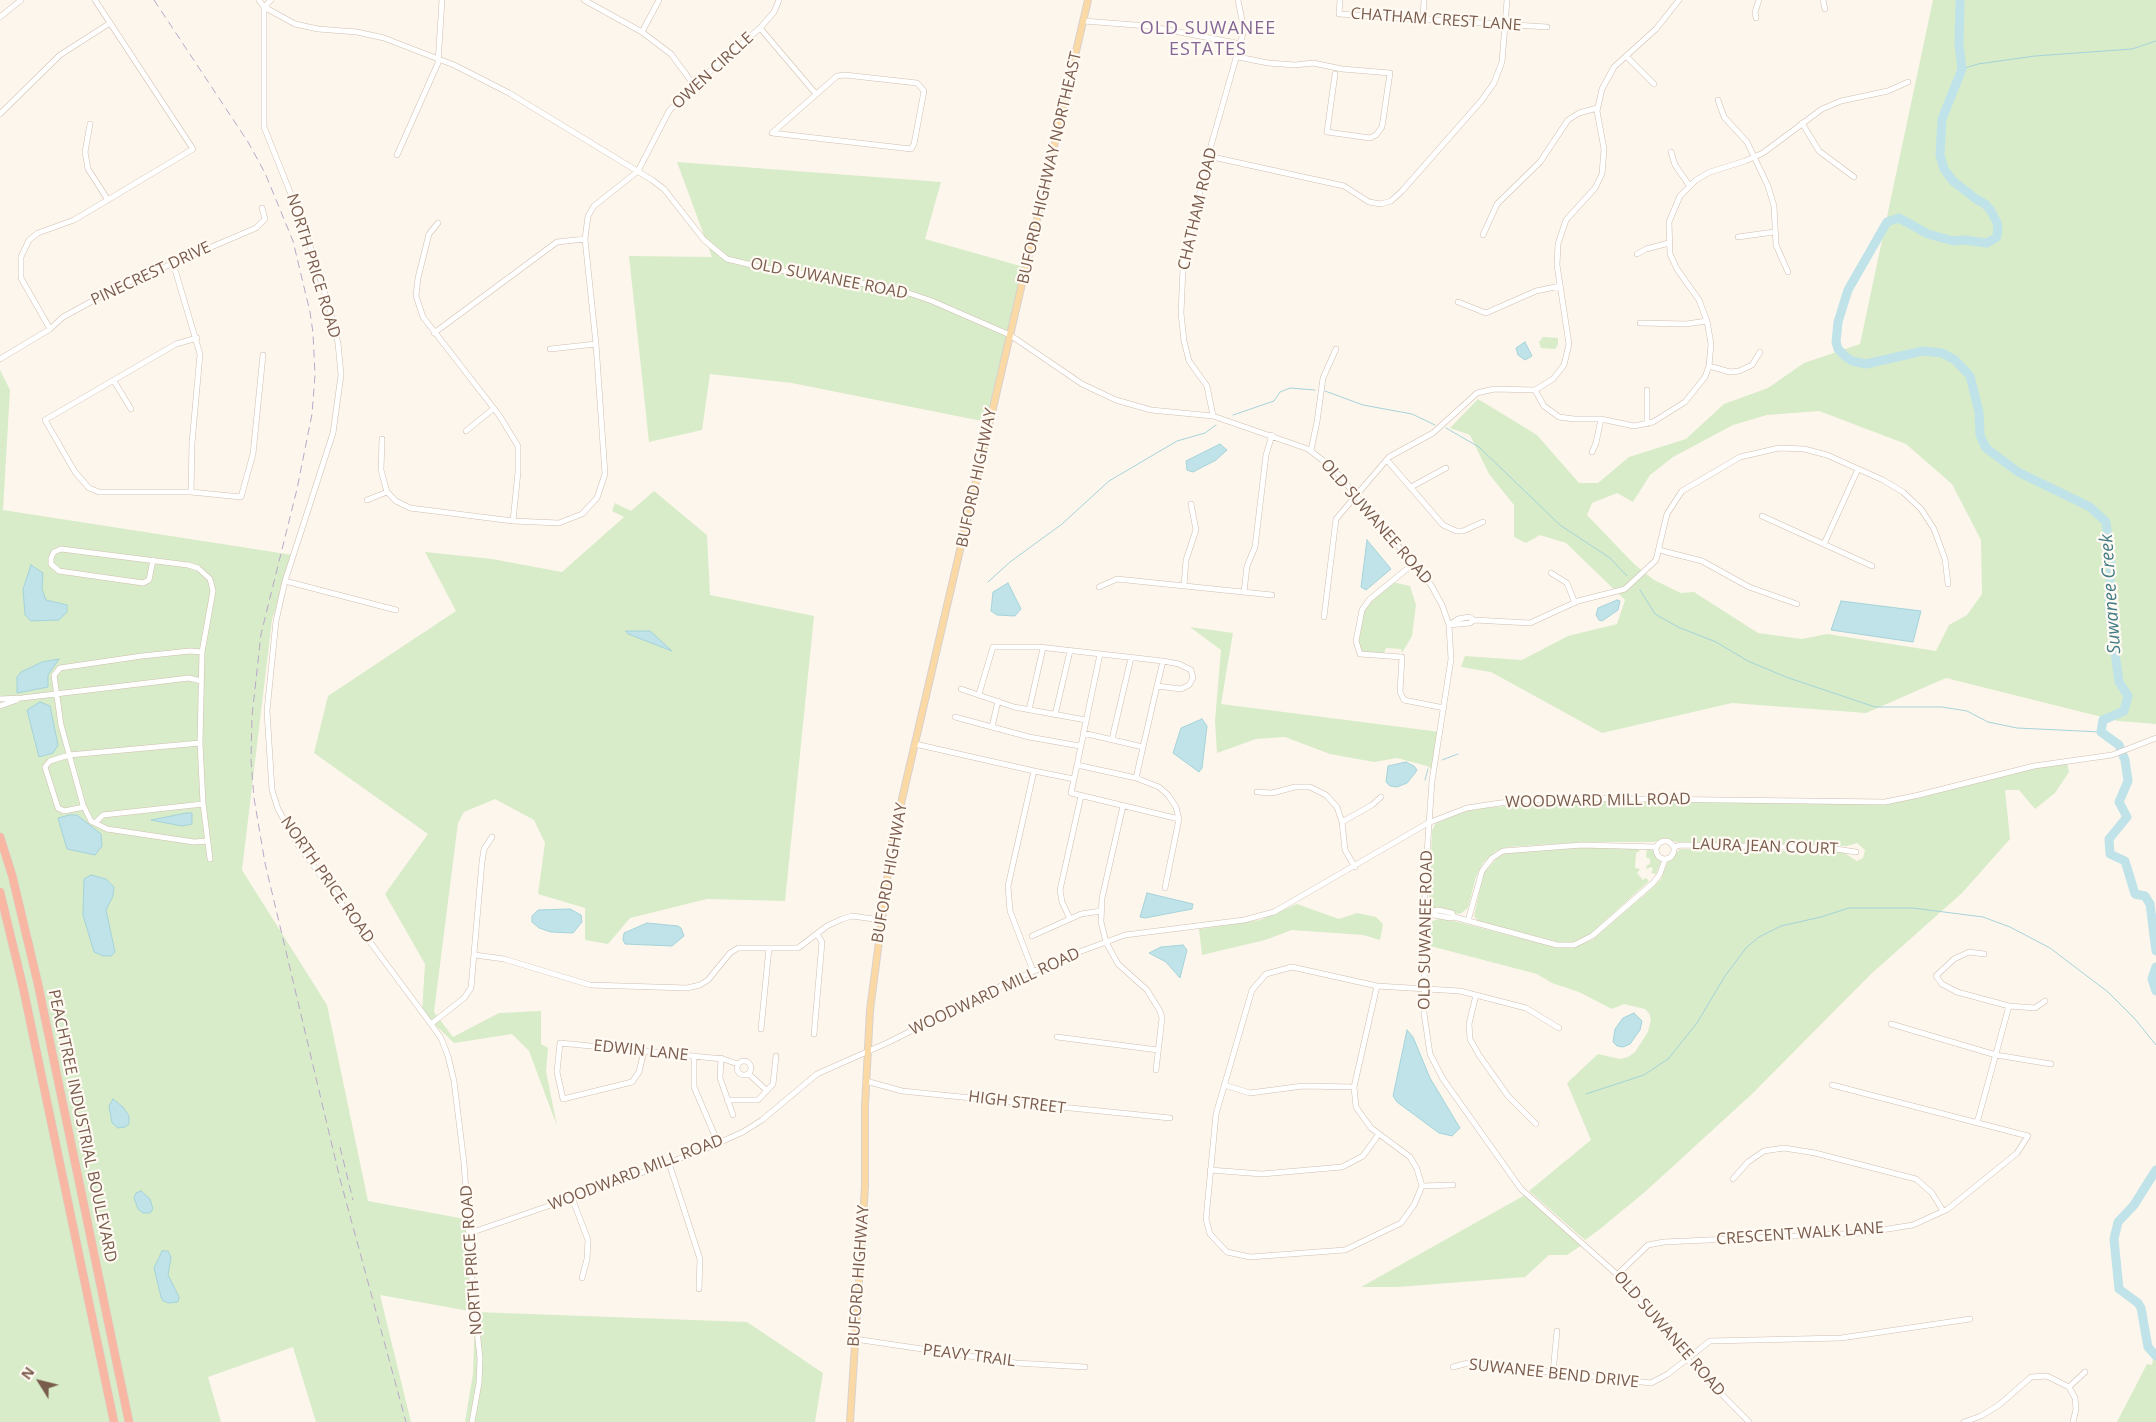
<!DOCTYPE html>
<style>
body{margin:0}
#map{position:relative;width:2156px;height:1422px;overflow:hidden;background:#fdf6ec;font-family:"Open Sans",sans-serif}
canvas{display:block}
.north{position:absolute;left:15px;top:1357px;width:50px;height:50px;-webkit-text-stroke:4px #fffaf3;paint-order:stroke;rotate:306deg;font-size:14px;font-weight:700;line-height:20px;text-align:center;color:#7a5c4d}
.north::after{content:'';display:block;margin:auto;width:18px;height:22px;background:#7a5c4d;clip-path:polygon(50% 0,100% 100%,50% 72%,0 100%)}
</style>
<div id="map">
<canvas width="2156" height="1422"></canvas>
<div class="north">N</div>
</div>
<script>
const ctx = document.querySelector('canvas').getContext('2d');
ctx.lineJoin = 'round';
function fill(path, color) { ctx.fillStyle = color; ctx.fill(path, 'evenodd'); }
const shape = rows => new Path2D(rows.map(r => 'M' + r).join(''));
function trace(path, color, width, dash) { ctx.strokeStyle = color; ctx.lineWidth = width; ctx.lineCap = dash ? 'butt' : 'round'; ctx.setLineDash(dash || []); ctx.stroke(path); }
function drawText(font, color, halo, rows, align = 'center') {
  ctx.font = font + ' "Open Sans",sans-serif'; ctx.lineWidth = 4.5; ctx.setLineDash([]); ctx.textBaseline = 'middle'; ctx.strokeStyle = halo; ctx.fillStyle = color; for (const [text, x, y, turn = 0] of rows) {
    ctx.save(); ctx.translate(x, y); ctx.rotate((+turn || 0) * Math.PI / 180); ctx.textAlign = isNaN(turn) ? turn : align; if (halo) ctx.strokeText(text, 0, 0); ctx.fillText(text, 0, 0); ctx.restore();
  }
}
fill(shape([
 [1933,0,2156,0,2156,724,2118,721,1946,678,1866,713,1732,703,1602,733,1491,672,1461,667,1465,656,1522,660,1568,636,1617,624,1625,600,1566,543,1540,535,1526,543,1514,537,1514,505,1489,474,1470,435,1450,428,1478,399,1537,435,1579,483,1598,483,1629,457,1686,439,1724,404,1768,388,1804,363,1860,344],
 [1819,411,1906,444,1952,484,1981,540,1982,594,1967,615,1949,625,1936,651,1827,634,1802,639,1758,633,1694,592,1681,593,1654,580,1634,564,1587,515,1592,503,1617,493,1633,502,1650,475,1673,457,1733,425,1767,415],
 [677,162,941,182,925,239,1024,267,987,422,792,383,710,374,702,430,649,442,629,256,712,257],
 [1543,337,1558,338,1558,345,1555,349,1541,348,1539,342],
 [0,370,10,390,3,510,293,555,272,620,242,870,327,1005,368,1201,470,1220,476,1312,747,1322,823,1373,815,1422,465,1422,473,1373,475,1312,380,1295,411,1422,316,1422,293,1347,208,1377,221,1422,0,1422],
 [654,491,707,535,710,595,814,616,785,901,707,899,630,918,608,944,585,940,585,908,538,894,545,843,534,820,495,799,464,812,458,823,434,1012,453,1037,499,1013,541,1011,541,1044,548,1048,546,1071,557,1126,529,1051,512,1034,454,1043,422,1012,425,964,385,894,428,834,314,753,328,696,456,611,425,552,492,559,562,572,624,517,612,511,615,503,631,511],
 [1392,582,1410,586,1416,605,1412,636,1402,653,1401,649,1386,648,1384,653,1362,653,1358,640,1362,614,1369,601],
 [1190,627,1233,633,1221,704,1440,732,1435,772,1427,766,1397,758,1374,762,1330,754,1285,737,1256,739,1217,753,1215,721,1221,650],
 [2067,763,2069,772,2055,793,2035,809,2019,790,2005,790,2010,839,1962,893,1871,974,1752,1094,1646,1191,1600,1229,1585,1240,1529,1191,1591,1140,1567,1083,1598,1054,1620,1059,1628,1057,1635,1052,1648,1032,1651,1019,1649,1013,1645,1009,1624,1004,1612,1009,1579,992,1552,983,1537,974,1430,946,1432,921,1442,918,1559,948,1571,948,1592,940,1649,891,1661,879,1668,861,1680,849,1843,852,1857,861,1863,858,1865,850,1857,843,1847,846,1707,843,1676,842,1666,839,1653,842,1586,842,1508,847,1496,851,1483,863,1476,877,1468,908,1460,914,1433,908,1429,903,1432,831,1435,824,1459,813,1482,808,1582,800,1878,804,1907,800,2037,767],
 [1580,848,1637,848,1640,851,1636,853,1635,868,1640,869,1637,873,1643,880,1646,878,1649,881,1589,935,1576,942,1562,943,1479,922,1474,916,1483,874,1498,857,1509,852],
 [1647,848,1654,850,1661,862,1656,874,1651,873,1653,869,1651,867,1647,869,1646,866,1650,864,1650,859,1646,857],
 [1297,904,1339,919,1357,913,1376,917,1383,924,1380,940,1363,935,1292,930,1265,940,1202,955,1199,929,1260,920],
 [1525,1195,1582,1245,1567,1255,1549,1255,1525,1277,1398,1287,1361,1287],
 [2154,1354,2156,1356,2156,1422,2117,1422,2147,1364,2152,1365]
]), '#d8ecc9');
const water = shape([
 [1525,342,1532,356,1525,360,1518,355,1516,348,1525,342],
 [1220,444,1227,450,1216,460,1193,472,1187,470,1186,461,1220,444],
 [1367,540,1391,569,1366,590,1361,587,1367,540],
 [31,565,43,573,42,589,46,600,67,605,67,612,59,620,31,621,25,615,23,589,31,565],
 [1008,583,1021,609,1015,616,997,615,991,611,993,592,1008,583],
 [1617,600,1620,601,1618,610,1602,621,1599,620,1596,615,1598,608,1617,600],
 [1841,601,1921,611,1913,642,1831,630,1841,601],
 [626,631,650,631,672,651,628,634,626,631],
 [59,659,48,675,48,687,17,693,17,677,21,672,42,662,59,659],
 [40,702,50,706,58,745,53,753,39,757,27,710,40,702],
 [1202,719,1207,726,1202,768,1199,772,1173,753,1181,728,1202,719],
 [1406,762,1414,766,1417,770,1415,773,1407,783,1397,787,1390,786,1386,782,1388,766,1406,762],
 [186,813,192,813,192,824,182,826,151,820,186,813],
 [69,815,77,815,101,834,102,846,95,855,67,849,58,818,69,815],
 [91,875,106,879,114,887,113,896,106,910,115,952,111,956,103,956,94,952,83,915,84,879,91,875],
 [1147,893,1193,904,1192,909,1145,918,1140,917,1147,893],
 [570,909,581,915,582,922,573,933,551,932,539,928,532,922,532,916,538,910,570,909],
 [647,923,678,926,681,928,684,936,672,946,625,944,623,940,624,933,647,923],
 [1183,945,1187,950,1180,978,1166,962,1149,953,1161,947,1183,945],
 [1634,1013,1642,1021,1640,1030,1630,1044,1623,1047,1617,1046,1613,1042,1615,1029,1623,1018,1634,1013],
 [1407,1030,1413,1037,1430,1078,1460,1128,1452,1136,1439,1133,1397,1102,1393,1096,1407,1030],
 [113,1099,123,1107,129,1116,129,1124,125,1127,118,1128,112,1123,109,1106,113,1099],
 [141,1191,150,1199,153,1209,150,1213,143,1213,138,1209,134,1198,136,1193,141,1191],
 [162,1251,168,1251,171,1257,168,1275,179,1297,178,1302,169,1303,163,1301,161,1297,154,1268,162,1251]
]);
fill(water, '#bfe3e8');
trace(water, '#a5d3da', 1);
trace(shape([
 [1962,69,1978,64,2035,56,2132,49,2156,41],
 [1325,391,1363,405,1412,414,1435,425],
 [1233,415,1274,401,1280,392,1290,388,1315,390],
 [1446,428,1479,447,1560,525,1610,558,1627,576],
 [988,582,1010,562,1062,524,1109,481,1177,441,1205,433,1216,425],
 [1640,590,1655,614,1678,627,1716,642,1748,661,1786,677,1875,707,1942,707,1967,711,1988,722,2017,728,2101,732],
 [1442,760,1458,754],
 [1425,780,1428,769],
 [1586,1094,1644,1075,1668,1059,1697,1023,1725,976,1746,948,1759,937,1781,926,1821,917,1849,908,1913,908,1983,917,2010,927,2050,948,2108,992,2135,1019,2156,1045]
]), '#a5d3da', 1);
trace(shape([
 [1960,0,1959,45,1962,69,1942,119,1940,155,1944,169,1953,181,1976,199,1985,204,1991,211,1998,225,1997,237,1987,243,1964,240,1953,241,1928,234,1899,218,1887,222,1848,290,1838,322,1836,342,1838,349,1846,357,1852,361,1866,364,1923,351,1942,353,1955,360,1970,376,1979,412,1980,435,1986,448,2018,472,2090,507,2106,522,2111,563,2109,608,2119,682,2128,696,2124,711,2103,720,2101,732,2119,745,2125,760,2128,781,2119,802,2127,817,2109,839,2110,854,2125,861,2135,894,2145,896,2150,904,2156,951],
 [2156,967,2152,979,2156,991],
 [2156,1170,2134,1205,2118,1222,2114,1239,2119,1289,2138,1303,2141,1308,2148,1347,2156,1356]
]), '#bfe3e8', 9);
const minor = shape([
 [259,0,264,7,295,24,318,29,357,32,384,38,454,65,509,93,652,180,664,189,704,240,727,259,760,267,897,289,932,301,1010,335,1082,384,1116,400,1151,410,1213,416,1308,449,1333,468,1431,585,1442,605,1449,625,1451,659,1432,781,1425,883,1424,1013,1430,1054,1443,1079,1521,1189,1630,1286,1687,1359,1749,1422],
 [584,0,642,32,671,54,694,85],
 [1340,0,1339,14,1547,27],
 [1823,0,1825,9],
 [264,7,264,127,304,227,330,310,338,343,341,375,333,433,285,581,276,621,267,711,272,790,278,809,298,845,431,1024,441,1038,448,1056,454,1081,464,1163,472,1280,480,1359,479,1383,472,1422],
 [264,7,271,0],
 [0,17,21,0],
 [1756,18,1755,12,1759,0],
 [1423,19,1424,0],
 [1084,21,1148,26,1241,44],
 [760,28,816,94],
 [642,32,659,0],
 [1626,56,1654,84],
 [1238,57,1268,63,1295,65,1313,63,1342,69,1390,73,1382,127,1376,135,1370,138,1327,132,1335,74],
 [845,75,917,83,924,91,914,144,911,149,772,133,837,76,845,75],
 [1718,100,1724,117,1747,142,1768,186,1774,206,1776,245,1788,272],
 [0,114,60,55,110,23],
 [1802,123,1819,151,1854,177],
 [90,124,85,152,88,169,108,200],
 [1671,152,1675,165,1689,185],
 [397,155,438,63,442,0],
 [1208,156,1344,186,1369,202,1381,204,1391,201,1402,191,1482,100,1494,83,1502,62,1507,0],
 [438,223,429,234,418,278,416,296,423,317,499,415,518,446,518,472,513,521],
 [1483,235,1497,204,1540,162,1568,120,1579,113,1597,108],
 [1738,237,1774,232],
 [1637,254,1646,249,1669,243],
 [173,263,200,354,192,443,191,492],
 [1458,302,1486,313,1536,291,1560,286],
 [1640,323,1686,324,1707,321],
 [50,329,21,278,21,257,29,240,38,233,74,220,193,149,95,0],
 [434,333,557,242,585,239],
 [197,338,176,344,45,420,75,472,89,488,99,492,191,492,241,497,253,454,263,355],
 [550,349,596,344],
 [0,359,50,329,63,317,120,286,256,228,265,219,262,208],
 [1709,366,1730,372,1739,371,1752,365,1760,352],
 [114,381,131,409],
 [1535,390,1544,406,1559,417,1574,419,1601,419,1634,426,1653,422,1685,402,1705,377,1709,366,1711,344,1707,321,1699,300,1677,269,1670,254,1669,222,1680,196,1696,180,1710,172,1745,161,1763,153,1822,109,1841,101,1888,91,1908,82],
 [1647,390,1647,424],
 [1213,416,1207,386,1189,361,1184,341,1181,313,1183,268,1208,156,1244,30,1238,0],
 [466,431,493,409],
 [382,439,381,470,387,492,396,501,410,508,513,521,559,523,582,514,597,498,605,474,596,344,585,239,588,216,594,206,638,171,669,111,694,85,760,28,774,12,779,0],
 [1311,450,1317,422,1323,378,1336,349],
 [1592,452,1596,443,1601,419],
 [1387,460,1443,525,1456,531,1463,531,1483,522],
 [1411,487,1446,468],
 [367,500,387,492],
 [1762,516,1872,566],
 [1824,544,1858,469],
 [1659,550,1702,561,1749,587,1797,604],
 [153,560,149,580,143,583,59,571,51,564,51,558,54,552,61,549,188,565,198,568,210,579,213,591,202,652,200,743,203,803,210,859],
 [1413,564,1370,599,1362,610,1356,641,1360,654,1402,657,1400,692,1404,700,1444,708],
 [1551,573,1567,583,1575,603],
 [285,581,396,610],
 [1184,586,1186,560,1196,530,1191,504],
 [1099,587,1117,579,1272,595],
 [1244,592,1247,566,1255,547,1266,455,1272,435],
 [1324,617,1336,519,1389,457,1433,433,1477,393,1494,389,1535,390,1553,379,1564,365,1569,344,1557,265,1558,244,1566,220,1595,188,1602,174,1604,149,1597,111,1602,89,1614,67,1656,29,1679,0],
 [1449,625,1458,619,1469,617,1474,620,1530,623,1578,601,1625,589,1656,560,1667,514,1682,491,1740,457,1779,448,1804,449,1827,455,1883,480,1903,492,1921,509,1934,529,1945,559,1948,584],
 [1449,625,1470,623,1474,620],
 [202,652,190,651,142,656,60,668,54,675,61,725,83,805,91,821,107,829,194,842,208,841],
 [961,689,1014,707,1086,720],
 [979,694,993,647,1039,647,1163,661],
 [0,699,22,698,189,678,201,681],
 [0,706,17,700],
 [1029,710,1043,648],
 [1055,715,1070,651],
 [955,717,1029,737,1080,746],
 [992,727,998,701],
 [1083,733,1143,747],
 [1112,739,1131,658],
 [915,744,1034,771],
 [1077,765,1136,778,1159,787,1168,795,1176,807,1179,819,1071,793,1077,765],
 [1077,765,1100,654],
 [1136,778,1143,747,1157,686,1163,661,1179,664,1191,670,1193,678,1189,685,1181,689,1157,686],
 [1257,792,1272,793,1295,787,1310,787,1326,795,1337,807,1342,822,1345,850,1355,867],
 [1123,806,1102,898,1101,922,1106,942,1118,964,1147,990,1160,1011,1162,1018,1156,1070],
 [84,807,64,811,58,808,45,767,50,761,69,755,200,743],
 [1342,822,1372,805,1381,797],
 [95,823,103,815,203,804],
 '1656 850a9 9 0 1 1 18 0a9 9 0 1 1-18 0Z',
 [1674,847,1681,845,1829,848,1856,852],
 [1165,888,1179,819],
 [1424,913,1450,918,1454,917,1557,945,1574,945,1592,936,1653,883,1660,874,1665,859],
 [1425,913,1438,910,1452,913,1454,917],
 [1070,919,1062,902,1060,890,1081,796],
 [1468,921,1482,871,1492,858,1503,851,1582,845,1657,847],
 [1032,936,1081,914,1101,911],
 [1984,954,1969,952,1954,959,1936,976,1942,984,1957,992,2009,1006,2035,1008,2045,1001],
 [475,955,504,959,590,985,687,988,700,985,708,980,730,953,738,948,798,948,827,926,842,919,852,916,881,920],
 [1033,971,1010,911,1008,886,1034,771,1074,779],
 [1377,986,1354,1087,1356,1107,1371,1128,1410,1157,1417,1169,1422,1186,1414,1205,1401,1223,1345,1250,1250,1257,1227,1252,1210,1234,1206,1219,1216,1114,1252,990,1266,974,1292,967,1377,986,1460,991,1526,1008,1559,1028],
 [1476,995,1469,1024,1470,1039,1479,1055,1508,1096,1536,1124],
 [431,1024,464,998,471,988,482,862,484,849,492,837],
 [1891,1024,1996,1055,2051,1064],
 [761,1029,769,948],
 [814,1034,822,942,817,934],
 [1057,1037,1158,1050],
 [644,1051,639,1072,632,1082,563,1099,557,1072,560,1043,723,1059,738,1064],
 [694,1056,694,1087,718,1143],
 [721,1058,720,1078,733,1115],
 '737 1068a7 7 0 1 1 14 0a7 7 0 1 1-14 0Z',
 [749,1074,766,1090],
 [866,1081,902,1091,1170,1118],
 [1224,1085,1250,1093,1303,1086,1354,1087],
 [727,1100,758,1100,773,1084,776,1056],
 [1977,1123,2009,1006],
 [669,1163,700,1259,699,1289],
 [1210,1170,1262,1174,1342,1167,1363,1156,1379,1134],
 [1733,1179,1748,1162,1764,1151,1784,1148,1815,1153,1916,1179,1932,1193,1943,1211],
 [1422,1186,1453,1185],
 [572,1198,588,1240,587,1259,582,1278],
 [470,1233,609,1185,705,1149,743,1132,762,1120,817,1074,889,1042,1011,981,1079,952,1125,935,1244,920,1274,912,1428,823,1467,808,1500,803,1560,798,1885,802,1919,795,2034,766,2112,755,2156,738],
 [1618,1274,1648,1245,1664,1242,1862,1233,1913,1225,1948,1209,2017,1153,2028,1136,1832,1085],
 [855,1339,1016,1363,1085,1367],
 [1453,1367,1468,1363,1651,1383,1668,1374,1710,1341,1841,1338,1970,1319],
 [1553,1372,1557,1331],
 [2069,1387,2085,1372],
 [1964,1422,1981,1416,1999,1405,2031,1377,2047,1376,2069,1387,2075,1398,2076,1409,2073,1422]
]);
const major = shape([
 [850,1422,865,1186,865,1106,870,1010,892,842,1088,0]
]);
const highway = shape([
 [0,837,12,875,38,984,129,1422],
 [0,892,23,987,114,1422]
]);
trace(minor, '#d1beb0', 6);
trace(major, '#dad1cd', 8);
trace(highway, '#dad1cd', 9);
trace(minor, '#fff', 5);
trace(major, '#fbd9a5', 6);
trace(highway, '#f7b7a3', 8);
trace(shape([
 [154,0,248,142,265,173,293,241,310,312,313,333,315,375,312,414,297,489,261,634,252,716,251,760,254,798,265,863,340,1179,406,1422],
 [340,1147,353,1200]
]), '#b9a8c9', 1, [8, 5]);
drawText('16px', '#7a5c4d', '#fffaf3', [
 ["CHATHAM CREST LANE",1436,20,4],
 ["OWEN CIRCLE",713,71,-43],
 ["BUFORD HIGHWAY NORTHEAST",1050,168,-77],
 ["CHATHAM ROAD",1198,209,-77],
 ["NORTH PRICE ROAD",313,266,73],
 ["PINECREST DRIVE",151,274,-25],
 ["OLD SUWANEE ROAD",829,279,11],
 ["BUFORD HIGHWAY",977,478,-78],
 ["OLD SUWANEE ROAD",1376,522,49],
 ["WOODWARD MILL ROAD",1598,801,-1],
 ["LAURA JEAN COURT",1765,847,2],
 ["BUFORD HIGHWAY",890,873,-80],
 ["NORTH PRICE ROAD",327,880,55],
 ["OLD SUWANEE ROAD",1426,930,-89],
 ["WOODWARD MILL ROAD",995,992,-25],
 ["EDWIN LANE",641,1051,6],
 ["HIGH STREET",1017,1103,7],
 ["PEACHTREE INDUSTRIAL BOULEVARD",82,1126,78],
 ["WOODWARD MILL ROAD",636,1173,-21],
 ["CRESCENT WALK LANE",1800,1234,-4],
 ["NORTH PRICE ROAD",472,1260,-94],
 ["BUFORD HIGHWAY",859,1276,-86],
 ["OLD SUWANEE ROAD",1669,1334,49],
 ["PEAVY TRAIL",969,1356,7],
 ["SUWANEE BEND DRIVE",1554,1374,6]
]);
ctx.letterSpacing = '1px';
drawText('18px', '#846695', '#fffaf3', [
 ["OLD SUWANEE",1208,29],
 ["ESTATES",1208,50]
]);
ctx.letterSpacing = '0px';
drawText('italic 18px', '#437c86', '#fffaf3', [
 ["Suwanee Creek",2111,594,-94]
]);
</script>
